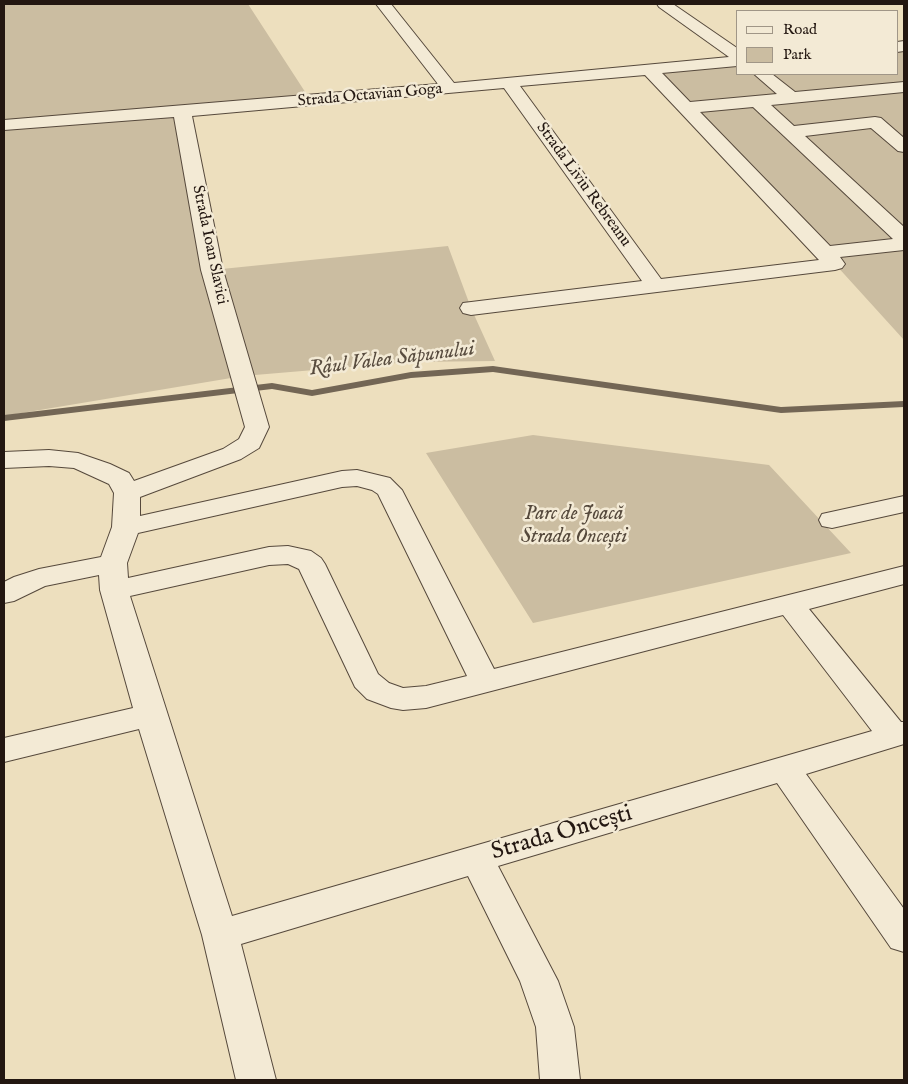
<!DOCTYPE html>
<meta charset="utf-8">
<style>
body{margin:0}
#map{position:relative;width:908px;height:1084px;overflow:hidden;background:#eddfbe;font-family:"IM FELL English",serif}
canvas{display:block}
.frame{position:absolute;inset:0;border:5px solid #231711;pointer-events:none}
.legend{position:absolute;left:736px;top:10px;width:162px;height:65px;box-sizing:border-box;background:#f3ead5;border:1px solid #a09687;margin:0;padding:6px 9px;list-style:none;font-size:15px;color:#231711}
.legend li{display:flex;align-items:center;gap:10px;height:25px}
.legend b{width:25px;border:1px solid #a09687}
</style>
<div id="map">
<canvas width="908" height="1084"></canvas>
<div class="frame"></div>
<ul class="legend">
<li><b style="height:6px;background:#f3ead5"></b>Road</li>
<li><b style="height:14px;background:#cbbda1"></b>Park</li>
</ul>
</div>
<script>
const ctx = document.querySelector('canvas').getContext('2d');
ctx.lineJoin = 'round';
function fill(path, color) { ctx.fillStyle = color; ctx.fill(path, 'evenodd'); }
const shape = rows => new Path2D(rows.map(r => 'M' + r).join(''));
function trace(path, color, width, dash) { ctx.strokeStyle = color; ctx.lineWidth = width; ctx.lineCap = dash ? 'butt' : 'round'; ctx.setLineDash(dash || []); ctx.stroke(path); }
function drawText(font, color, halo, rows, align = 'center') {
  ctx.font = font + ' "IM FELL English",serif'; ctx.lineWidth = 5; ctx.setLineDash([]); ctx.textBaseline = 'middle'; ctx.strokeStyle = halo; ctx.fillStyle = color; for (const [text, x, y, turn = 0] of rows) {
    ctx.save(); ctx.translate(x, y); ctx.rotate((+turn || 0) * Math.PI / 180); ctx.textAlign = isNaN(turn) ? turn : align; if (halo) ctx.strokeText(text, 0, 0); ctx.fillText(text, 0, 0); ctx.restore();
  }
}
fill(shape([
 [4,4,248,4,311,101,182,112,212,270,448,246,471,308,495,361,409,362,243,376,4,416],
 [904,46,904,340,835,264,650,70,737,61,737,74,897,74,897,47],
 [533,435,769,465,851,553,533,623,426,453]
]), '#cbbda1');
fill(shape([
 [493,366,781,407,904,401,904,407,781,413,493,372,411,378,312,396,272,389,4,421,4,415,272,383,312,390,411,372,493,366]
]), '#736655');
const minor = shape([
 [376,4,391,4,454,83,729,57,659,7,657,4,673,4,737,48,737,66,662,73,690,102,777,94,754,74,772,74,795,92,904,82,904,92,771,105,794,126,875,117,881,118,904,138,904,152,898,151,871,128,805,136,904,227,904,250,840,257,845,264,842,268,835,270,471,315,463,313,460,308,463,303,642,281,504,88,192,116,223,270,269,427,259,448,241,459,140,497,140,516,342,471,357,470,390,478,402,490,494,669,904,566,904,584,809,609,901,722,904,722,904,744,806,774,904,909,904,952,891,948,777,783,498,866,558,981,574,1027,580,1080,540,1080,536,1027,520,981,468,876,241,944,276,1080,236,1080,202,935,139,729,4,762,4,738,133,708,100,590,99,575,45,586,14,601,4,603,4,582,14,577,39,569,101,557,112,527,114,493,109,484,74,468,49,466,4,468,4,452,49,450,78,453,110,464,129,473,134,481,223,449,239,439,245,427,201,270,174,117,4,130,4,120,438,84,376,4],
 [645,75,680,112,819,260,661,279,520,86,645,75],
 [753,107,784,136,893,239,830,246,700,112,753,107],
 [357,486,372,490,378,494,467,676,426,686,403,688,389,683,378,674,325,564,321,558,311,551,288,546,269,547,128,578,127,563,138,533,342,487,357,486],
 [288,564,299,569,355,687,367,699,391,708,403,710,426,708,783,615,872,731,232,916,130,596,269,565,288,564],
 [904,41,904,51,897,52,897,42,904,41],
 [904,496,904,512,832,528,822,526,819,520,822,514,904,496]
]);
trace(minor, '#56493c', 2);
fill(minor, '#f3ead5');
drawText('16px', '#231711', '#f3ead5', [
 ["Strada Octavian Goga",370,96,-5],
 ["Strada Liviu Rebreanu",583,185,54],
 ["Strada Ioan Slavici",209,245,78]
]);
drawText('italic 20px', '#55493c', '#f3ead5', [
 ["Parc de Joacă",574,515],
 ["Strada Oncești",574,538]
]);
drawText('italic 21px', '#584c3f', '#f3ead5', [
 ["Râul Valea Săpunului",392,360,-7]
]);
drawText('24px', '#231711', '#f3ead5', [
 ["Strada Oncești",562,834,-16]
]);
</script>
